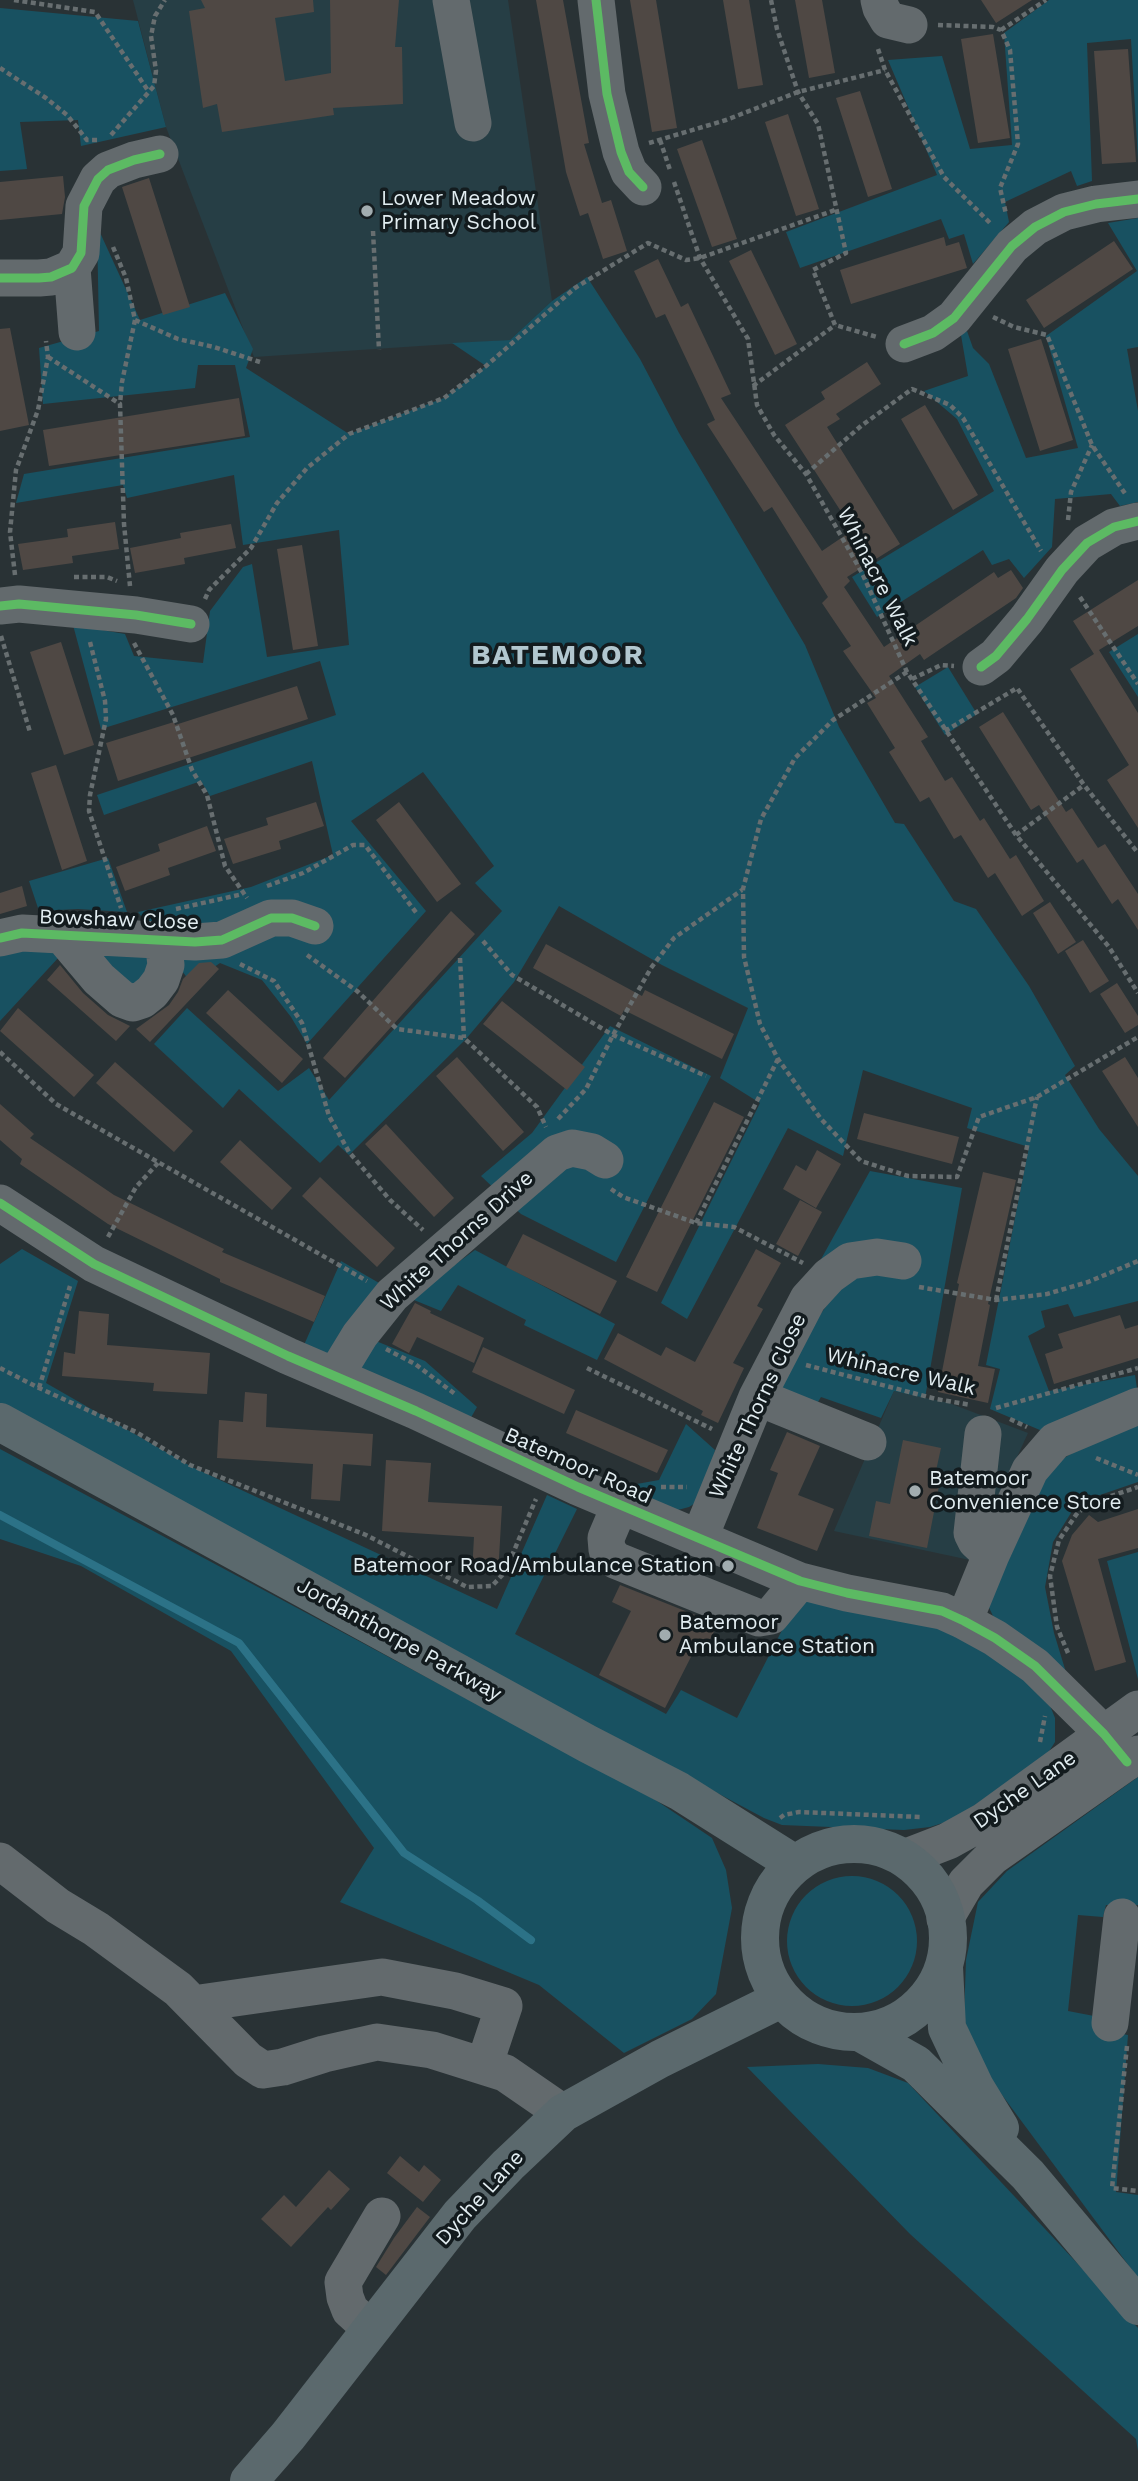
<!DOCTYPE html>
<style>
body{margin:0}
canvas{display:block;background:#293235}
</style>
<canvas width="1138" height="2481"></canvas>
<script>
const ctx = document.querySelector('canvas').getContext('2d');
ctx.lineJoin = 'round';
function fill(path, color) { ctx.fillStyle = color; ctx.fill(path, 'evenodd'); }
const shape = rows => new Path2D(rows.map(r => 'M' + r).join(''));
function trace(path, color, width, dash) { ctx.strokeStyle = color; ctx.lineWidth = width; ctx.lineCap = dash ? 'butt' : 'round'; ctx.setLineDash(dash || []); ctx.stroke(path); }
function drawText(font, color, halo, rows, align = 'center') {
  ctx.font = font + ' "Work Sans",sans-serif'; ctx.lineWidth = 7; ctx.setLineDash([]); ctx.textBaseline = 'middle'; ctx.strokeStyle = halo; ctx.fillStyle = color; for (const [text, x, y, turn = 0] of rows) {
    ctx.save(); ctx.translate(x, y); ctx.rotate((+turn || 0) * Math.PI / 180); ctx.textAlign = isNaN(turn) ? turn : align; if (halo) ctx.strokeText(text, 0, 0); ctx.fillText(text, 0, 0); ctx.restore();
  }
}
fill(shape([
 [133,0,508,0,552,301,510,340,254,357,166,127],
 [894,1391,949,1403,1028,1433,970,1560,834,1531]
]), '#263e45');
fill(shape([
 [1049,0,1138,0,1138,160,1131,39,1087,43,1092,181,1077,186,1071,171,1005,202,1009,222,973,264,964,234,949,239,941,219,800,268,786,232,937,175,888,60,942,56,970,149,1012,145,1004,33],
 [0,8,138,21,166,127,81,146,78,120,20,122,27,169,0,171],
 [1138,218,1138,347,1127,349,1138,411,1138,502,1120,506,1111,494,1055,499,1052,547,1024,578,1009,559,992,565,983,550,877,617,852,577,994,491,957,419,924,391,968,376,961,335,967,331,973,348,989,364,1026,458,1078,448,1046,336,1137,271,1108,223],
 [97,226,140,320,225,293,253,349,246,368,349,434,444,398,486,366,452,343,510,340,552,301,587,277,640,359,679,433,805,645,839,727,895,823,904,824,954,901,976,909,1029,986,1075,1066,1065,1075,1099,1129,1138,1176,1138,1301,1074,1317,1068,1304,1041,1311,1045,1327,1028,1336,1049,1391,1135,1375,1138,1396,1047,1433,990,1409,1000,1369,986,1365,1029,1147,967,1128,972,1108,863,1070,843,1156,788,1128,687,1319,661,1303,760,1103,720,1078,748,1008,662,965,559,906,514,982,466,1039,349,1155,338,1145,320,1163,239,1089,223,1108,154,1044,187,1008,278,1091,309,1068,329,1100,502,911,475,883,494,866,423,772,351,821,426,911,307,1044,291,1017,262,980,220,963,191,983,138,912,251,887,333,855,312,761,210,796,201,781,104,815,97,795,336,715,320,661,101,729,73,625,125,634,134,656,203,663,210,611,243,567,252,564,267,657,349,645,339,530,243,545,234,475,127,498,123,485,16,503,24,474,250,437,235,365,198,365,195,388,43,404,39,348,99,331],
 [1138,634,1138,697,1109,652],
 [948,667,977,714,945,735,915,687],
 [108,858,127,912,78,909,39,911,29,881],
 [56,947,59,957,0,1021,0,952],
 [91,952,147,954,149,965,145,976,132,985],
 [610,1026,711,1076,616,1262,521,1214,481,1176,532,1133],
 [870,1171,962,1188,925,1398,894,1391,881,1418,821,1397,812,1412,779,1393,803,1339,841,1285,820,1261],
 [22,1249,78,1281,46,1383,192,1467,497,1609,547,1495,577,1509,515,1634,666,1714,681,1690,737,1718,799,1597,929,1620,986,1648,1045,1693,1055,1718,1055,1742,1046,1756,955,1819,930,1827,904,1830,782,1825,764,1818,0,1409,0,1264],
 [475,1250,615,1324,597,1360,524,1325,526,1320,458,1285,441,1311,409,1298],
 [341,1261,386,1287,371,1339,425,1361,477,1407,469,1421,304,1345],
 [1138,1423,1138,1482,1097,1496,1074,1508,1053,1542,1045,1587,1054,1633,1068,1679,993,1616,986,1601,1033,1492,1061,1460,1104,1433],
 [686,1424,715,1450,705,1497,689,1507,674,1511,620,1487,659,1480],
 [0,1449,654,1799,712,1838,726,1870,732,1908,716,1994,692,2019,624,2053,539,1985,340,1902,374,1848,231,1651,81,1566,0,1539],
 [1138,1552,1138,1679,1107,1561],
 [1138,1777,1138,1905,1106,1905,1103,1917,1078,1915,1068,2011,1094,2016,1093,2029,1128,2035,1116,2192,1138,2195,1138,2278,982,2068,964,2019,966,1960,978,1902,1007,1871],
 '787 1941a65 65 0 1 1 130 0a65 65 0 1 1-130 0Z',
 [818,2064,868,2068,908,2083,1138,2328,1138,2451,1136,2439,910,2234,747,2067]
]), '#185161');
trace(shape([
 [0,1515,239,1643,404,1853,477,1900,531,1940]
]), '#2c7287', 8);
fill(shape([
 [201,0,313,0,314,12,275,18,285,81,331,73,330,0,399,0,395,47,402,47,403,104,333,108,334,115,222,132,217,104,203,108,189,11,205,8],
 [536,0,563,0,589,143,584,144,602,203,611,200,627,251,603,259,588,213,580,216,566,172],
 [630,0,656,0,677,128,652,132],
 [723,0,749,0,763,85,738,89],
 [795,0,822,0,835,73,809,78],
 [981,0,1032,0,996,23],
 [993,34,1010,138,978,143,961,39],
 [1128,49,1136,162,1102,164,1094,51],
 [860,91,892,189,868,197,836,98],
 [788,114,819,209,796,216,765,122],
 [702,140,737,239,712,247,677,149],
 [63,176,65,197,62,214,0,220,0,182],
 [149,178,190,307,163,315,122,187],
 [944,237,946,246,959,242,967,268,851,304,840,270],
 [1114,241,1133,269,1044,328,1026,300],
 [751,250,797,344,775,355,729,261],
 [658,259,681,307,688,303,731,394,721,398,822,551,853,530,785,425,825,399,821,392,867,362,881,384,836,414,840,419,827,427,900,544,847,577,850,581,844,587,884,647,994,572,998,578,1011,570,1023,588,1016,598,924,660,920,654,889,676,928,737,921,741,945,781,952,777,980,821,984,818,1010,859,1016,855,1044,901,1022,916,995,873,988,878,961,835,954,839,929,797,920,802,889,752,895,748,867,703,876,698,843,651,851,646,822,603,828,597,772,507,764,512,707,424,715,420,665,314,656,318,634,271],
 [10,328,29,425,0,431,0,329],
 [1041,339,1073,440,1040,451,1008,349],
 [239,398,245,436,49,466,43,430],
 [925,405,978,495,953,510,901,419],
 [115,522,119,549,72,556,73,563,23,570,18,544,68,537,67,529],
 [231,524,236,548,184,558,185,564,135,573,130,548,181,538,180,533],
 [302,545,318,646,293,650,277,549],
 [1138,580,1138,626,1099,650,1138,713,1138,828,1107,780,1129,765,1070,669,1094,654,1073,621],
 [61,642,94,745,64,755,30,652],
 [297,686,308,719,118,781,106,743,174,722,175,725],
 [1003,712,1066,812,1072,808,1098,848,1105,844,1138,894,1138,930,1118,899,1112,904,1083,859,1077,863,1039,805,1031,810,979,727],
 [56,765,87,861,62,870,31,773],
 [316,802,324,826,279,841,281,849,233,864,224,839,268,825,266,818],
 [399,802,461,884,437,902,376,820],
 [207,826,216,851,168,868,170,875,125,891,116,867,160,851,158,844],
 [22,886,27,906,0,914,0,893],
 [1050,902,1076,942,1058,954,1033,913],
 [451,911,475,934,345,1078,323,1058],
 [1083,940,1109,981,1090,993,1065,951],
 [546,944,642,996,645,990,734,1034,722,1059,624,1010,621,1016,533,968],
 [211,962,219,969,150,1042,136,1029,169,1005,178,992,183,979,199,963],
 [60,965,83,993,108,1015,130,1026,116,1041,47,980],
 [1117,983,1138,1016,1138,1025,1125,1033,1100,994],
 [228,990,303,1059,282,1083,206,1013],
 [502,1001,585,1067,567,1090,483,1024],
 [18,1008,94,1075,74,1097,0,1031],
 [457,1057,524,1132,503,1151,436,1076],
 [1125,1057,1138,1078,1138,1127,1102,1071],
 [115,1062,193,1131,174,1152,96,1083],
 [714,1102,744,1117,657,1292,626,1277],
 [0,1104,34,1134,30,1138,114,1195,224,1249,222,1252,325,1296,314,1322,220,1282,220,1279,108,1224,20,1164,22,1159,0,1140],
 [864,1113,959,1137,952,1164,857,1139],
 [386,1124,454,1198,434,1217,365,1144],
 [240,1140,292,1188,272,1210,220,1162],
 [817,1150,841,1164,816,1208,783,1189,796,1165,806,1171],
 [983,1172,1016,1180,988,1304,990,1305,978,1366,995,1369,988,1403,938,1392,959,1284,957,1283],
 [320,1177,395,1248,377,1267,302,1196],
 [800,1200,822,1212,798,1256,776,1244],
 [523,1234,617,1281,600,1314,506,1267],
 [756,1249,781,1263,757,1306,763,1309,733,1363,744,1368,718,1423,701,1415,703,1411,604,1359,618,1333,661,1356,666,1347,695,1362],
 [415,1303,431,1311,430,1313,484,1338,474,1363,417,1337,409,1353,392,1344],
 [79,1311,109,1314,107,1345,210,1353,207,1394,153,1391,154,1383,62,1376,64,1352,75,1354],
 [1120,1315,1125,1329,1138,1325,1138,1358,1054,1384,1045,1354,1063,1348,1058,1334],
 [483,1347,575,1390,564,1414,472,1372],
 [245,1392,267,1394,266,1427,373,1434,371,1466,343,1464,340,1501,311,1499,313,1464,217,1458,219,1420,243,1422],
 [576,1410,668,1450,657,1473,566,1433],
 [787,1432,820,1446,798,1495,834,1509,817,1551,757,1528,778,1473,770,1470],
 [903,1440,941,1448,934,1480,940,1481,927,1548,869,1536,876,1501,890,1504],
 [386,1460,431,1463,428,1502,502,1506,498,1575,472,1573,474,1537,382,1531],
 [1138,1509,1138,1548,1098,1559,1126,1662,1095,1671,1062,1561,1072,1535,1089,1515,1098,1522],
 [620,1585,718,1624,704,1651,696,1647,665,1708,599,1675,631,1611,612,1602],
 [400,2156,419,2172,424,2165,441,2180,423,2202,387,2173],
 [329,2170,350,2189,331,2210,328,2207,291,2247,261,2219,284,2195,296,2207],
 [417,2207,430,2217,386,2275,376,2267,394,2238]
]), '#4f4844');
trace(shape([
 [14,0,95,12,149,92],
 [771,0,777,29,798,92,818,124,846,253,813,270,835,325,877,337],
 [938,25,993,27,1001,30,1010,50,1018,144,1000,188,1006,214],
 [1001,30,1046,0],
 [878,49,885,70,944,177,992,225],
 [0,68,46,98,67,115,87,140,99,140],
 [111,135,154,86,156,71,151,36,155,16,165,0],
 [660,140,670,170],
 [649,143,726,120,798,92,885,70],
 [674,182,700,258,748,339,757,405,774,435,806,474,862,573,907,672,1016,835,1109,947,1138,993],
 [373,231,379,350],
 [113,247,126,278,135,320,122,382,120,404],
 [993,317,1014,327,1047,335,1092,445,1126,495],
 [135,320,178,339,214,347,260,362],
 [48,357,120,404,124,524,130,586],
 [753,386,835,325],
 [806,474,861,426,912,389,950,405,963,418,1041,551],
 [1068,520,1071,492,1092,445],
 [15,575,10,532,16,470,38,410,48,357,46,341],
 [74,577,107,577,117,581],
 [1080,597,1138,684],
 [205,599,209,590,251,548,277,503,307,468,349,434,444,398,486,366,575,288,648,243,686,260,700,258,838,209],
 [1,636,30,732],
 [90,642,105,701,106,719,90,795,89,811,121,908],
 [134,643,173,715,192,770,207,795,225,866,247,898],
 [907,672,833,720,795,758,761,819,743,889,744,957,760,1024,778,1059,821,1119,861,1161,908,1176,957,1177,979,1117,1037,1097,1138,1037],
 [912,679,941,665,954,666],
 [945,731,1017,688,1084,785,1138,853],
 [1016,835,1084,785],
 [267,886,303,873,353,845,365,845,418,915],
 [176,909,243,894],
 [483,941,512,975,613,1035,706,1076],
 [307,955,357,991,397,1029,464,1038,537,1107,546,1127],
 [460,958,464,1038],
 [240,964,274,981,302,1023,329,1116,349,1152,390,1200,423,1230],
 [0,1052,56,1104,367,1281],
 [558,1119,586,1089,613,1035,651,968,674,938,742,890],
 [611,1189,623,1197,696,1223,734,1227,803,1263],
 [696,1223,778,1059],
 [108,1237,136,1187,158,1163],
 [919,1287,996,1300,1047,1294,1088,1282,1138,1261],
 [996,1300,1037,1097],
 [386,1349,415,1364,455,1394],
 [806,1365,936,1399,971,1405],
 [0,1368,39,1388,136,1432,190,1465,366,1535,467,1587,492,1586,505,1572,536,1499],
 [587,1368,712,1429],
 [39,1388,70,1286],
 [996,1408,1138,1368],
 [1010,1419,1027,1427],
 [1096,1458,1138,1475],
 [661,1487,687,1487],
 [1068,1653,1057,1627,1050,1576,1059,1540,1078,1512,1102,1499,1138,1487],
 [1040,1742,1045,1716],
 [780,1818,784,1815,799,1812,921,1817],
 [1127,2046,1112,2188,1138,2191]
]), '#676e70', 4.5, [5, 3.5]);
trace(shape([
 [451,0,473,123],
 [596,0,607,94,621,152,629,172,643,187],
 [879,0,881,8,888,20,909,25],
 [72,268,77,332],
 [0,278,39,278,51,277,72,268,81,253,84,206,98,179,108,170,134,160,160,154],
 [904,344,933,333,954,318,1012,246,1035,227,1064,212,1096,204,1138,199],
 [0,606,19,604,136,615,191,624],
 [981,667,996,656,1027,619,1062,570,1087,543,1114,527,1138,521],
 [61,934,99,979,122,999,133,1003,142,1000,152,992,161,980,166,965,163,940],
 [0,938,22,933,195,942,222,940,271,918,292,918,315,926],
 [0,1203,94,1264,288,1356,416,1411,578,1487,800,1581,847,1593,942,1611,964,1621,995,1638,1035,1666,1104,1734,1127,1762],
 [335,1376,360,1335,392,1295,557,1153,572,1148,592,1152,605,1160],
 [757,1397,868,1442],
 [983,1434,972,1533,976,1541,991,1555],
 [620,1505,606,1538,607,1550,615,1560,759,1618,771,1616,800,1581],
 [699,1539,757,1397,808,1299,829,1276,850,1261,877,1257,903,1261],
 [964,1621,991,1555,1030,1470,1055,1441,1138,1406],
 [904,1858,948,1841,984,1821,1138,1709],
 [0,1861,58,1906,96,1929,178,1989,248,2060,263,2070,283,2067,324,2054,377,2042,432,2050,505,2073,563,2113],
 [945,1919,966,1883,992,1857,1138,1754],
 [193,2004,382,1977,455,1991,504,2006,484,2066],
 [1110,2023,1122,1917],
 [371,2329,350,2310,345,2297,343,2282,382,2216]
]), '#636a6d', 37);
trace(shape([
 [0,1422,588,1744,679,1791,795,1864],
 '760 1938a94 94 0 1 1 188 0a94 94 0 1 1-188 0Z',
 [944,1967,947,2028,975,2087,1000,2128],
 [861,2033,916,2064,1028,2175,1138,2306],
 [249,2481,288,2436,460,2215,508,2165,563,2113,660,2059,781,1999]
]), '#5b696d', 38);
trace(shape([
 [596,0,607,94,621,152,629,172,643,187],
 [0,278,39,278,51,277,72,268,81,253,84,206,98,179,108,170,134,160,160,154],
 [904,344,933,333,954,318,1012,246,1035,227,1064,212,1096,204,1138,199],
 [0,606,19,604,136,615,191,624],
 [981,667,996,656,1027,619,1062,570,1087,543,1114,527,1138,521],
 [0,938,22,933,195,942,222,940,271,918,292,918,315,926],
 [0,1203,94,1264,288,1356,416,1411,578,1487,800,1581,847,1593,942,1611,964,1621,995,1638,1035,1666,1104,1734,1127,1762]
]), '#5cba63', 9);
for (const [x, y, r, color] of [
 [367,211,7,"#a1acaf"],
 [915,1491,7,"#a1acaf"],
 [728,1566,7,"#a1acaf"],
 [665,1635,7,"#a1acaf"]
]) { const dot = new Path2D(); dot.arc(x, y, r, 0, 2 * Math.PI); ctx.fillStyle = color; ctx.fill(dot); trace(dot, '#131b1e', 2.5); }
drawText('21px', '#e2edf1', '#131b1e', [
 ["Lower Meadow",381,199],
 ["Primary School",381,223],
 ["Batemoor",929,1479],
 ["Convenience Store",929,1503],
 ["Batemoor Road/Ambulance Station",714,1566,"right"],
 ["Batemoor",679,1623],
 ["Ambulance Station",679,1647]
], 'left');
drawText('21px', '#e2edf1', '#131b1e', [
 ["Whinacre Walk",877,577,63],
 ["Bowshaw Close",119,920,2],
 ["White Thorns Drive",457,1241,-42],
 ["Whinacre Walk",901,1372,13],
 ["White Thorns Close",758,1406,-65],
 ["Batemoor Road",578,1466,24],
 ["Jordanthorpe Parkway",399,1640,29],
 ["Dyche Lane",1025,1790,-35],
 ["Dyche Lane",480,2198,-48]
]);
ctx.letterSpacing = '2px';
drawText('bold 28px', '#b2c7cf', '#131b1e', [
 ["BATEMOOR",558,656]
]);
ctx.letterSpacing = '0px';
</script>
